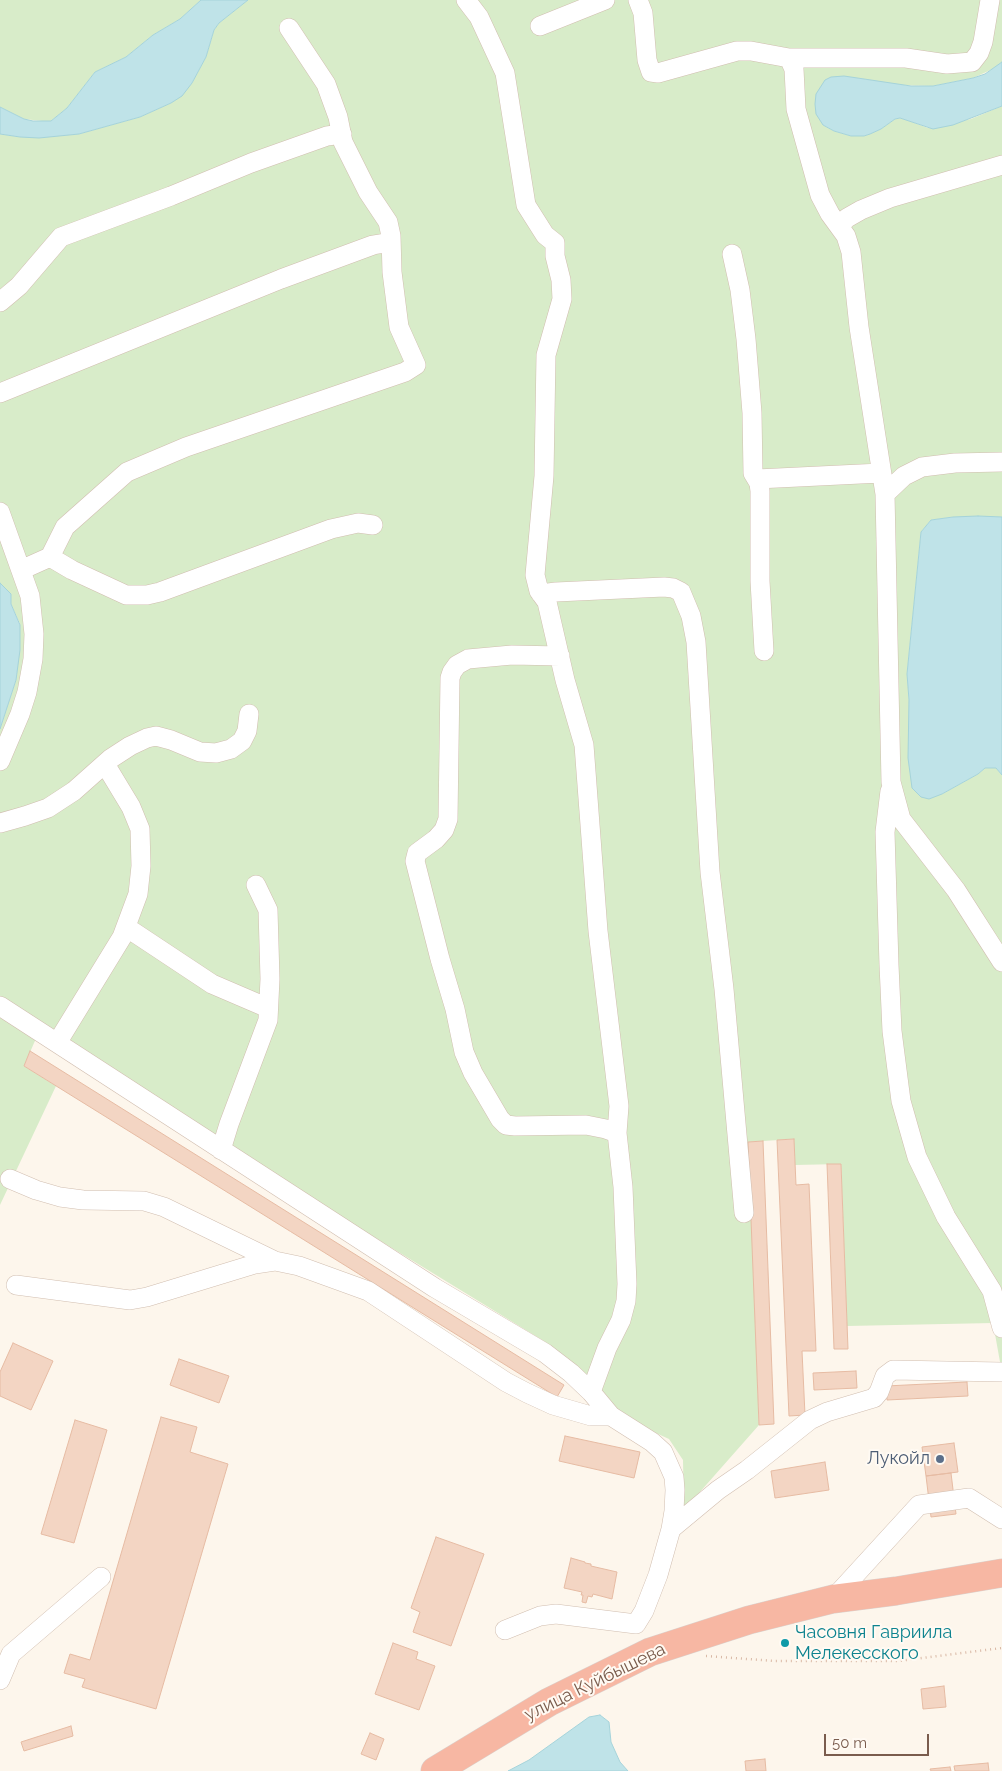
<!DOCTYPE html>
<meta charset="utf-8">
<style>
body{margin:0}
#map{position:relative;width:1002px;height:1771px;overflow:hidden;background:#fdf6ec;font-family:Raleway,sans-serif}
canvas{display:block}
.scale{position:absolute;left:824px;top:1734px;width:105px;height:22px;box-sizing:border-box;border:2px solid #7a5c4d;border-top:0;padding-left:6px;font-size:15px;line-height:18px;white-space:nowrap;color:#7a5c4d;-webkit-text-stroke:4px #fffaf3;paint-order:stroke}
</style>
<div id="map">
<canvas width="1002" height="1771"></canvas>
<div class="scale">50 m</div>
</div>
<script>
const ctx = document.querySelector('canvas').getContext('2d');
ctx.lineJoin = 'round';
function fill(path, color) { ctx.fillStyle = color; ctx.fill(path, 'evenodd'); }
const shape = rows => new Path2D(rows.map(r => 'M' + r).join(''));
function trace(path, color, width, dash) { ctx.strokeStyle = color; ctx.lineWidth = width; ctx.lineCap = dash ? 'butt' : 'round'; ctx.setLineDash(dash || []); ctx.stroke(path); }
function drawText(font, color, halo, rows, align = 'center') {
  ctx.font = font + ' Raleway,sans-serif'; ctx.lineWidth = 4; ctx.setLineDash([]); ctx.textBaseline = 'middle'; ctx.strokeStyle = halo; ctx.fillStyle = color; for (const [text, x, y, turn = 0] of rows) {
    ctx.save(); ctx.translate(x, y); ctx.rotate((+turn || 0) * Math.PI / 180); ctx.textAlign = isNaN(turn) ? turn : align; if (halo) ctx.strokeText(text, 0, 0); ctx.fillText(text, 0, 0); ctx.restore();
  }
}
fill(shape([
 [0,0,201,0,180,19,153,35,126,57,95,72,67,108,51,121,42,121,24,119,0,107],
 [248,0,1002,0,1002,62,997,67,973,78,933,86,894,85,857,78,823,125,834,131,851,136,864,136,881,129,895,119,900,118,907,120,928,128,971,119,1002,106,1002,517,953,517,931,520,921,532,907,674,909,700,942,794,978,774,985,768,996,768,1002,775,1002,1373,993,1323,847,1326,841,1164,795,1165,793,1139,749,1142,759,1425,684,1510,683,1460,669,1439,645,1428,609,1404,547,1343,320,1204,41,1027,24,1066,56,1086,0,1205,0,729,16,680,20,624,11,604,11,594,0,583,0,134,20,137,79,134,140,117,171,103,192,83,206,57,214,30,219,23]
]), '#d8ecc9');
const water = shape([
 [201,0,248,0,219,23,214,30,206,57,192,83,182,96,171,103,140,117,79,134,39,138,20,137,0,134,0,107,24,119,33,121,51,121,67,108,95,72,126,57,153,35,180,19,201,0],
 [1002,62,1002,106,953,125,933,129,900,118,895,119,881,129,870,134,864,136,851,136,834,131,823,125,816,114,815,104,816,94,825,80,831,77,844,76,911,86,933,86,973,78,985,74,1002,62],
 [978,516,1002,517,1002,775,996,768,985,768,978,774,942,794,929,799,921,797,912,788,908,758,909,700,907,674,921,532,931,520,953,517,978,516],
 [0,583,11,594,11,604,20,625,20,650,16,680,0,729,0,583],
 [600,1715,609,1722,611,1742,620,1762,628,1771,508,1771,529,1760,589,1717,600,1715]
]);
fill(water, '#bfe3e8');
trace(water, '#a5d3da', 1);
const building = shape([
 [30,1051,564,1385,557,1397,24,1066,30,1051],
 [794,1139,796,1185,809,1184,816,1351,802,1351,805,1415,789,1416,777,1140,794,1139],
 [763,1141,774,1424,759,1425,748,1142,763,1141],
 [827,1164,841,1164,848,1349,834,1349,827,1164],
 [13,1343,53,1361,31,1410,0,1396,0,1372,13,1343],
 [179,1359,229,1376,219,1403,170,1385,179,1359],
 [856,1371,857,1388,814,1390,813,1373,856,1371],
 [967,1382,968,1396,887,1400,886,1386,967,1382],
 [161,1417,197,1427,190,1452,228,1464,156,1709,82,1687,85,1679,64,1673,70,1654,90,1660,161,1417],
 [75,1420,107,1430,74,1543,41,1534,75,1420],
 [565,1436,640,1452,634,1478,559,1461,565,1436],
 [954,1443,958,1472,926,1476,922,1447,954,1443],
 [825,1462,829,1490,775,1498,771,1471,825,1462],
 [951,1473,956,1514,931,1517,926,1476,951,1473],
 [436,1537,484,1554,451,1646,413,1632,420,1612,411,1608,436,1537],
 [571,1558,585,1562,585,1563,591,1564,591,1566,617,1572,612,1599,593,1594,592,1597,588,1596,586,1603,582,1602,583,1595,581,1595,582,1592,564,1588,571,1558],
 [393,1643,418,1652,416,1659,435,1666,419,1710,375,1694,393,1643],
 [944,1686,946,1707,923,1709,921,1689,944,1686],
 [71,1726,73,1736,24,1751,21,1742,71,1726],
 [370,1733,384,1739,376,1760,361,1754,370,1733],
 [765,1759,766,1771,746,1771,745,1761,765,1759],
 [988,1763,989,1771,955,1771,954,1766,988,1763],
 [950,1767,951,1771,931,1771,930,1769,950,1767]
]);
fill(building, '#f3d5c3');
trace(building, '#e6bba3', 1);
const minor = shape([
 [466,0,479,17,505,73,526,205,545,235,555,243,555,256,561,280,562,299,546,355,544,476,535,575,539,591,547,602,565,680,584,745,598,931,619,1106,617,1133,623,1187,627,1284,626,1301,621,1320,607,1348,591,1392],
 [638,0,643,13,647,60,651,72,658,73,737,51,751,51,789,58,906,58,947,64,972,62,979,53,983,42,990,0],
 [540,26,605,0],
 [789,58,794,69,796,109,820,195,830,214,846,236,851,252,859,327,885,494,891,782,901,819,956,890,1002,962],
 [840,225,847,218,861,210,890,198,1002,165],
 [732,254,740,290,746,339,752,413,753,473,759,483,760,491,760,581,764,651],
 [0,302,19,286,61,237,171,196,251,163,327,136,342,134],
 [0,393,281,279,373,245,391,242],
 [757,479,881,473],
 [885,494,904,476,922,467,955,463,1002,462],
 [0,512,30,596,34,634,33,659,27,692,20,714,0,761],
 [50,557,72,570,126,595,147,595,160,592,331,529,358,523,373,525],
 [21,570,50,557,65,527,127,472,186,447,405,372,416,365,399,327,392,272,391,236,388,222,368,192,343,142,338,117,326,84,289,28],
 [541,594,556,592,664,587,673,588,681,592,691,616,696,642,710,872,724,989,744,1213],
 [560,656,512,655,468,659,457,665,452,672,450,678,448,819,444,830,436,839,417,853,415,861,440,959,455,1009,464,1052,473,1073,500,1119,506,1125,515,1126,586,1125,606,1129,617,1133],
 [890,791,885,832,889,965,892,1031,901,1101,917,1157,946,1217,992,1291,1002,1328],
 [0,823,25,816,48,808,74,791,110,759,130,746,147,738,156,736,171,740,200,752,216,753,231,749,242,741,247,731,249,714],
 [126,927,212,984,268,1008],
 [0,1006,435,1288,545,1353,571,1373,591,1392,611,1416,652,1442,663,1452,674,1477,675,1490,674,1511,671,1529,658,1575,644,1611,636,1624],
 [57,1043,122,937,138,894,141,866,140,829,131,807,105,764],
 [221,1150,229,1124,268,1020,270,979,268,910,256,885],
 [10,1179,36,1190,60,1197,83,1200,144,1201,164,1207,275,1261],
 [16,1285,130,1300,147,1297,255,1264,275,1261,299,1266,368,1291,506,1382,527,1393,553,1405,591,1416,611,1416],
 [671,1529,718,1490,747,1470,810,1420,827,1412,874,1398,879,1392,885,1376,893,1370,1002,1372],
 [833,1599,919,1505,969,1498,1002,1519],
 [505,1630,540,1616,556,1614,636,1624],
 [0,1680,11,1654,101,1577]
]);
const highway = shape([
 [435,1771,549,1702,650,1652,749,1620,833,1599,896,1591,1002,1573]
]);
trace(minor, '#d1beb0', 20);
trace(highway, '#dad1cd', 29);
trace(shape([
 [706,1656,775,1661,898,1661,1002,1648]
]), '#d9b8a5', 2.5, [1, 4]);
trace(minor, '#fff', 19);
trace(highway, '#f7b7a3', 28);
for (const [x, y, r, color] of [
 [940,1459,5,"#5c6f8a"],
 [785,1643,5,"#0f9aa8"]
]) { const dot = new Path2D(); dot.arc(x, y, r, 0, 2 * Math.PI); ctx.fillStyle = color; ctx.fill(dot); trace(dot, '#fffaf3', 2); }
drawText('18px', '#4e5e75', '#fffaf3', [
 ["Лукойл",930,1459]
], 'right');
drawText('18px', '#0d838f', '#fffaf3', [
 ["Часовня Гавриила",795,1633],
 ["Мелекесского",795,1654]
], 'left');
drawText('18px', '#7a5c4d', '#fffaf3', [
 ["улица Куйбышева",595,1682,-26]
]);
</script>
